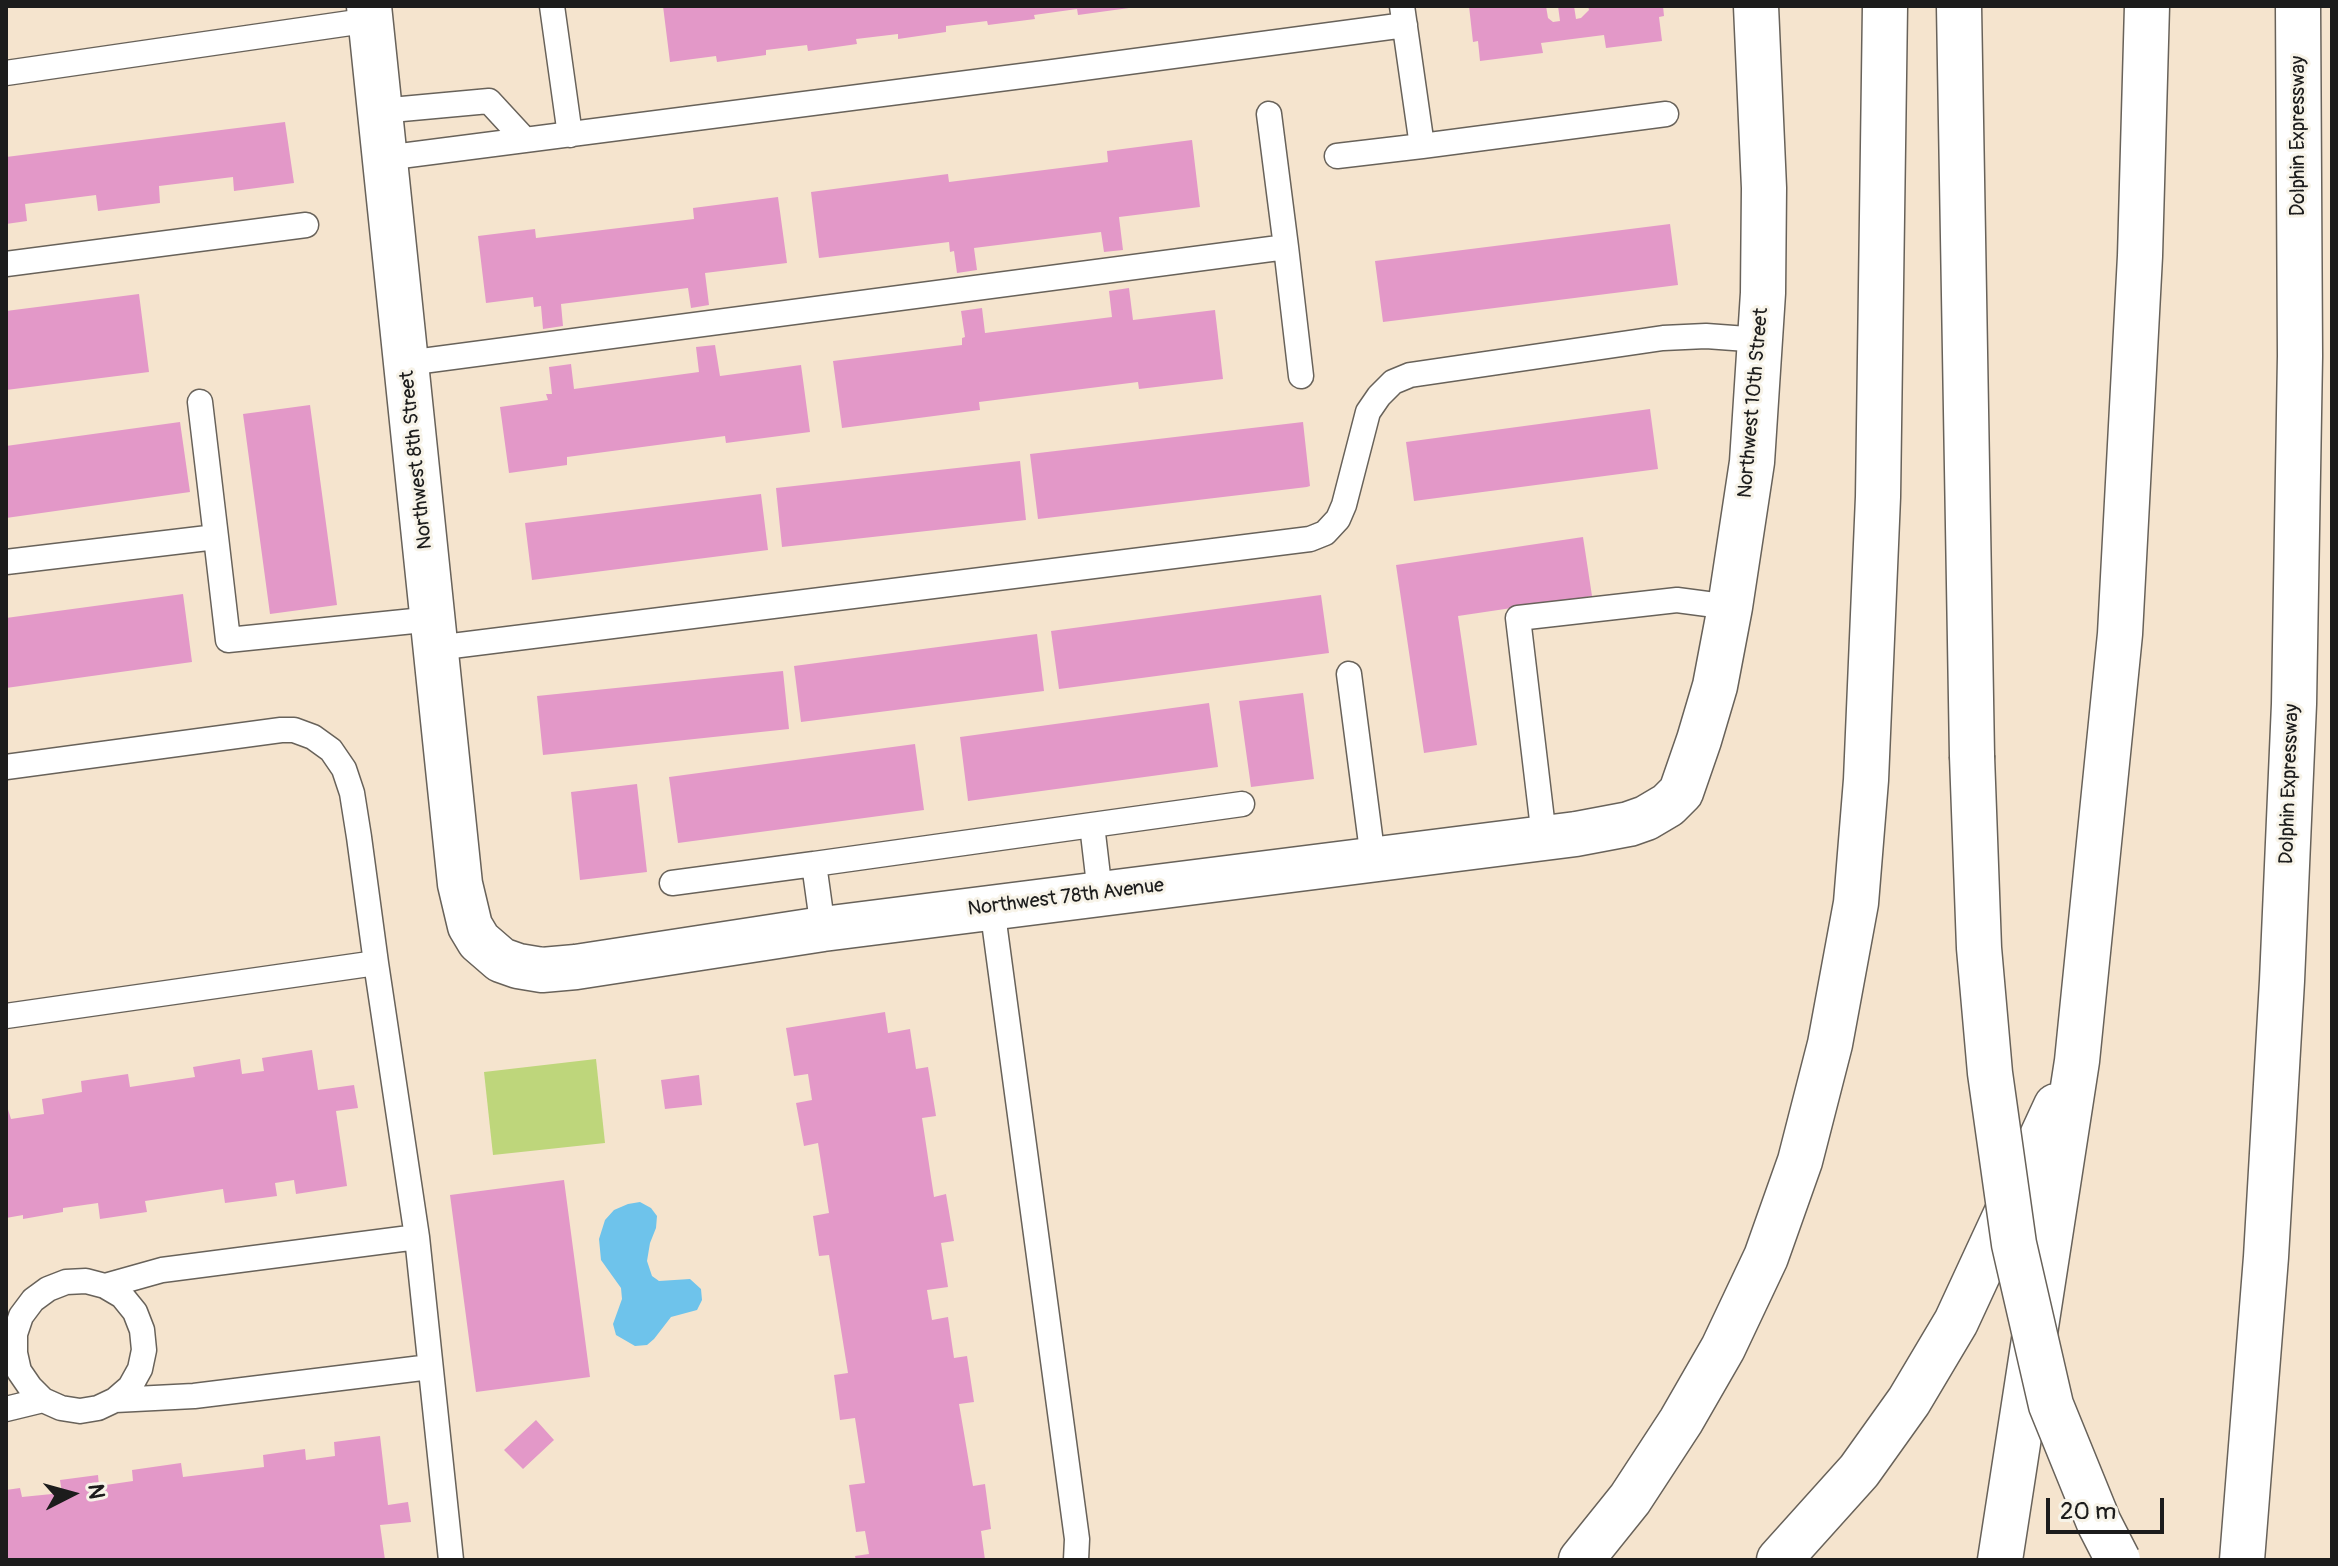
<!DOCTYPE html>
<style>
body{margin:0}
#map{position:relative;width:2338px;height:1566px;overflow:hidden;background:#f5e4ce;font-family:Pangolin,sans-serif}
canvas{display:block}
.frame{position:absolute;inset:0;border:8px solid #1c1c1c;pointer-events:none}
.north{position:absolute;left:32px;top:1454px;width:80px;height:80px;-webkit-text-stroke:6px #f7f3e8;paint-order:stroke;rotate:84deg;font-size:22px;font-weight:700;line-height:32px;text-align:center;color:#1c1c1c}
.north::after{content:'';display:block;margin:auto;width:28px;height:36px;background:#1c1c1c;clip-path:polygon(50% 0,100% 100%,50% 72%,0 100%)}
.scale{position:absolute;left:2046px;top:1498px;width:118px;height:36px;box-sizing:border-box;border:4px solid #1c1c1c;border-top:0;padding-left:10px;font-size:24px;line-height:28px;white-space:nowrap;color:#1c1c1c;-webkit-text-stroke:6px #f7f3e8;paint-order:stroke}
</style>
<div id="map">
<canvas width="2338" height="1566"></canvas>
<div class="frame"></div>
<div class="north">N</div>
<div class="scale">20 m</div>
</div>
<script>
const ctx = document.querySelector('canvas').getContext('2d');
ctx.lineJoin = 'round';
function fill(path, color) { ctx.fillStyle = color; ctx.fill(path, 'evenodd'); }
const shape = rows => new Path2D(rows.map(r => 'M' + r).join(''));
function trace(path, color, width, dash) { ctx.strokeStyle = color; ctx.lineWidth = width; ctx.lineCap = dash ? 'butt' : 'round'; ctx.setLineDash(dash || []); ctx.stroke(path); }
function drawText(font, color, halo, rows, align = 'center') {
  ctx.font = font + ' Pangolin,sans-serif'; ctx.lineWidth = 6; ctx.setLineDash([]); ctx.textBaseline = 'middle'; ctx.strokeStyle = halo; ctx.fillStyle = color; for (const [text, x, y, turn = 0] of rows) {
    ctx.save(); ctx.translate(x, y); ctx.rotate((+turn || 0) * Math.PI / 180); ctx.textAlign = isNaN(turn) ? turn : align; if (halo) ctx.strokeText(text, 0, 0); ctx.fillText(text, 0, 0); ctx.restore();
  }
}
fill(shape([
 [596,1059,605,1143,493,1155,484,1072]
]), '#bed67b');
fill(shape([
 [640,1202,651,1208,657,1216,656,1228,650,1243,647,1261,652,1276,659,1281,690,1279,701,1289,702,1300,697,1310,671,1317,654,1339,647,1345,635,1346,616,1335,613,1324,622,1299,621,1288,601,1260,599,1239,605,1220,614,1210,628,1204]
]), '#6ec3eb');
fill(shape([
 [663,6,1129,6,1129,8,1078,15,1077,9,1034,15,1035,19,988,25,987,21,946,26,946,32,898,39,898,34,856,39,857,44,808,51,807,45,766,50,766,55,717,62,716,56,670,62],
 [1469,6,1546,6,1548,18,1553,22,1560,21,1558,6,1574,6,1576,19,1581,18,1589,10,1588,6,1663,6,1664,16,1659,17,1662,41,1606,48,1604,35,1541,43,1543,53,1480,61,1478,41,1473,42],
 [285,122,294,183,234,191,233,177,159,186,160,203,98,211,96,195,25,204,27,221,6,224,6,157],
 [1192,140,1200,207,1119,217,1123,250,1104,252,1101,232,974,248,977,270,957,273,954,251,950,252,949,242,819,258,811,192,948,174,949,182,1108,162,1107,151],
 [778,197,787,263,705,273,709,305,691,308,688,288,561,304,563,326,543,329,541,306,534,307,533,297,486,303,478,236,535,229,536,238,694,219,693,208],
 [1670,224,1678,285,1383,322,1375,261],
 [1129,288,1133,320,1215,310,1223,379,1139,389,1138,382,979,402,980,410,842,428,833,361,962,345,962,338,965,337,961,311,982,308,985,333,1112,317,1109,291],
 [139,294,149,372,6,390,6,311],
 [715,345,720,376,801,365,810,432,726,443,725,436,567,457,567,465,509,473,500,407,548,400,546,394,552,394,549,367,571,364,574,389,699,372,696,347],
 [310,405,337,605,270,614,243,414],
 [1650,409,1658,469,1414,501,1406,442],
 [180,422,190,492,6,518,6,446],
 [1303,422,1310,486,1307,487,1038,519,1030,454],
 [1020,461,1026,520,782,547,776,488],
 [761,494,768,550,532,580,525,523],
 [1583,537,1592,596,1458,616,1477,745,1424,753,1396,565],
 [183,594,192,662,6,688,6,618],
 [1321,595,1329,653,1059,689,1051,631],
 [1037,634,1044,691,801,722,794,666],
 [783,671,789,729,543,755,537,696],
 [1303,693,1314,779,1251,787,1239,701],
 [1209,703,1218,767,968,801,960,737],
 [915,744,924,810,678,843,669,777],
 [637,784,647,872,580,880,571,792],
 [885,1012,888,1033,910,1029,916,1069,928,1067,936,1116,922,1118,934,1197,946,1194,954,1241,941,1243,948,1287,927,1290,932,1320,948,1317,954,1358,967,1356,974,1402,959,1404,973,1486,985,1484,991,1529,981,1531,985,1560,856,1560,855,1556,869,1554,865,1531,856,1532,849,1485,865,1483,855,1418,840,1420,834,1375,848,1373,829,1255,819,1256,813,1216,829,1213,818,1143,804,1146,796,1103,812,1100,808,1074,794,1076,786,1028],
 [312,1050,318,1090,354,1085,358,1108,336,1111,347,1186,296,1194,294,1180,275,1183,277,1196,225,1203,223,1189,145,1201,147,1212,100,1219,98,1203,63,1208,63,1212,23,1219,23,1215,6,1218,6,1103,11,1119,44,1114,42,1099,82,1092,81,1081,128,1074,130,1087,195,1077,193,1067,240,1059,242,1074,264,1071,262,1058],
 [699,1075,702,1105,665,1109,661,1080],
 [564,1180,590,1377,476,1392,450,1195],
 [536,1420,554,1440,523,1469,504,1450],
 [380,1436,388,1505,408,1502,411,1522,380,1525,385,1560,6,1560,6,1490,20,1488,22,1497,62,1493,60,1480,98,1475,99,1486,133,1481,132,1470,181,1463,183,1477,264,1467,263,1455,305,1449,306,1460,335,1456,334,1442]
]), '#e398c8');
const lane = shape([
 [552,6,570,135],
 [1402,6,1422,146,1666,114],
 [6,73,371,20],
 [380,111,489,101,525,140],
 [1337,156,1422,146],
 [385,158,1053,72,1405,25],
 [1286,247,1301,376],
 [6,264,306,225],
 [407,363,1286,247,1269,114],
 [200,402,216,537],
 [6,562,216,537,228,640,433,619],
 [436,648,1310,539,1325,533,1338,519,1344,505,1368,412,1379,396,1393,382,1410,375,1663,338,1706,336,1761,340],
 [1349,674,1373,859],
 [6,767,281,730,294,730,313,737,331,750,344,769,352,793,359,837,376,963,417,1237,451,1560],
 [1092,825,1242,804],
 [1544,837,1518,618,1677,600,1730,607],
 [672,883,814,864],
 [992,907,1077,1539,1076,1560],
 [823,929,814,864,1092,825,1100,893],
 [6,1016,376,963],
 [105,1286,162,1270,417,1237],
 [115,1400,130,1387,140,1369,144,1350,142,1330,135,1312,122,1296,105,1286,86,1281,66,1282,48,1289,33,1300,21,1316,15,1334,15,1353,19,1371,30,1387,43,1400,61,1408,80,1411,98,1408,115,1400,194,1396,430,1367],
 [6,1409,43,1400]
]);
const street = shape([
 [369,6,460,884,470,926,479,941,501,960,518,966,542,970,576,967,823,929,1576,834,1629,824,1646,818,1668,805,1681,792,1699,740,1715,686,1730,607,1752,462,1763,293,1764,188,1756,6]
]);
const highway = shape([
 [1959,6,1972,756],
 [1581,1560,1630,1499,1681,1421,1723,1348,1766,1257,1800,1161,1830,1044,1856,903,1866,780,1878,497,1885,6],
 [1779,1560,1859,1471,1909,1401,1956,1322,2056,1106],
 [2000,1560,2077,1061,2120,634,2140,256,2147,6],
 [2242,1560,2266,1257,2282,981,2294,704,2300,356,2298,6]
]);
trace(lane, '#68625a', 27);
trace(street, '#68625a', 47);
trace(highway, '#68625a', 47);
trace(lane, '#fff', 24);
trace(street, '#fff', 44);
trace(highway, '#fff', 44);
const highwayBridge = shape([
 [1972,756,1979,948,1990,1073,2014,1244,2051,1405,2099,1523,2118,1560]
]);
trace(highwayBridge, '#68625a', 47, []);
trace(highwayBridge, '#fff', 44);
drawText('20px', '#1c1c1c', '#f7f3e8', [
 ["Dolphin Expressway",2299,136,-90],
 ["Northwest 10th Street",1754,403,-85],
 ["Northwest 8th Street",417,460,-96],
 ["Dolphin Expressway",2290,784,-88],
 ["Northwest 78th Avenue",1066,898,-7]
]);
</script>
